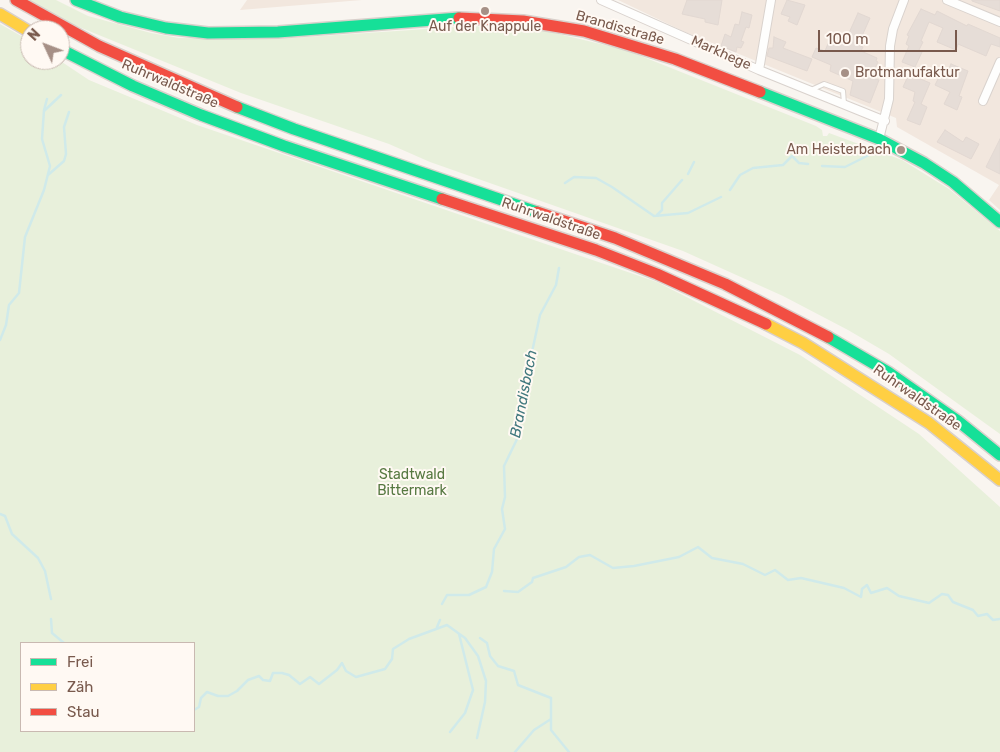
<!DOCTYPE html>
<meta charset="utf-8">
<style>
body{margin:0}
#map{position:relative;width:1000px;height:752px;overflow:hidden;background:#f9f5f0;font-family:Rubik,sans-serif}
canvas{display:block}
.legend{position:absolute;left:20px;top:642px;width:175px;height:90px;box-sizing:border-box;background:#fff9f3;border:1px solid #c9b9b1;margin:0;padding:6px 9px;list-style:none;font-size:15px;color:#795a4d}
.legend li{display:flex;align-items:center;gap:10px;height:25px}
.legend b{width:25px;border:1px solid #c9b9b1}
.north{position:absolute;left:20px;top:20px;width:50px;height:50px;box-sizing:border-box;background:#fff9f3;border:1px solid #c9b9b1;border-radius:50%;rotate:313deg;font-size:14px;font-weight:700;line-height:20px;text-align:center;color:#795a4d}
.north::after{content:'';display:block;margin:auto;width:18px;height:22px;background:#a69086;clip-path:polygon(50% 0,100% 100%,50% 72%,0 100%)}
.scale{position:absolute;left:818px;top:30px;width:139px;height:22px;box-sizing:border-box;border:2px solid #795a4d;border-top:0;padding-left:6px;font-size:15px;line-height:18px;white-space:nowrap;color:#795a4d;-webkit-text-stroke:4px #fff9f3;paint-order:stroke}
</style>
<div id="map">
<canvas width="1000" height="752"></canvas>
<ul class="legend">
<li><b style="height:6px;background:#16e098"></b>Frei</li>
<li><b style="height:6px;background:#ffcf43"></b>Zäh</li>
<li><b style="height:6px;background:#f24e42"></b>Stau</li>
</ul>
<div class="north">N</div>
<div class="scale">100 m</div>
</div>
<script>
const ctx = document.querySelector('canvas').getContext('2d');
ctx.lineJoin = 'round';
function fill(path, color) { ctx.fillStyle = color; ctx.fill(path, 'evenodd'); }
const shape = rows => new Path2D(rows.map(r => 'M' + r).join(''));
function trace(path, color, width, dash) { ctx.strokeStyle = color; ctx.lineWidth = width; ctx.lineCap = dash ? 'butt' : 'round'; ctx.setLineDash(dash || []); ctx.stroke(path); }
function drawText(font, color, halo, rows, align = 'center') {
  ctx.font = font + ' Rubik,sans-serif'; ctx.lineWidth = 4; ctx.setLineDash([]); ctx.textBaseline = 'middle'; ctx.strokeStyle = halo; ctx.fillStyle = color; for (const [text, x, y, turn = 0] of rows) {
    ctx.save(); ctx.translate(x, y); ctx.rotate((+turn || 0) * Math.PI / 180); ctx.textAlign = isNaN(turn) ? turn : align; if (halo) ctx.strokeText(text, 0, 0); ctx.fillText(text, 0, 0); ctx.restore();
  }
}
fill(shape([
 [247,0,362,0,240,10],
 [618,0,1000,0,1000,210,989,200,999,185,897,127,896,118,685,32]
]), '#f2e7de');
fill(shape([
 [27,0,56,0,88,16,151,33,179,38,276,39,472,26,546,31,626,50,816,126,822,130,823,136,827,136,829,133,902,160,949,189,1000,231,1000,434,889,354,848,330,783,296,683,251,430,162,389,144,241,93,62,20],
 [0,24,30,41,30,60,59,60,89,80,197,125,657,282,800,355,919,434,1000,507,1000,752,0,752],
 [21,643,194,643,194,731,21,731]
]), '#e8f0db');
trace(shape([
 [44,111,61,95],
 [822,166,845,167,871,154],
 [688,174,694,162],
 [48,175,64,161,66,154,64,127,69,112],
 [565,183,574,177,596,178,612,187,654,216,688,213,721,197],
 [730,190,740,175,753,168,783,165,792,156,799,163,808,164],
 [657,215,662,210,662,203,682,180],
 [0,340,6,325,9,305,19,293,25,237,44,190,50,166,42,139,44,110,47,99],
 [0,514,5,516,12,534,38,558,45,571,51,599],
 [504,591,518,592,532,582,533,578,566,567,579,557,590,555,613,568,634,566,679,557,698,547,712,558,743,564,765,575,775,570,788,580,801,578,844,588,861,597,862,589,867,585,871,593,887,588,899,596,929,603,942,594,948,595,953,602,973,610,978,616,987,614,993,620,1000,619],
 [442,604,447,595,469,595,486,587,492,572,494,549,505,529,502,509,505,497,504,466,519,435,521,403,540,315,556,285,559,268],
 [51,619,52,633,64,643],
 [437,627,440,620],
 [480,638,487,643,490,656,498,666,514,671,518,685,551,698,551,730,569,752],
 [194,710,199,707,201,698,207,692,218,696,228,696,237,691,248,680,259,676,263,680,270,681,273,673,282,673,289,675,300,684,310,677,319,684,337,670,342,663,346,671,356,677,385,669,392,659,393,649,409,639,447,625,465,638,478,656,486,681,485,702,477,738],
 [450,732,465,713,473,690,459,634],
 [515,752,534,730,551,719]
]), '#d0eaea', 2.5);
const building = shape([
 [687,0,722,0,718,25,705,22,705,19,682,14,687,0],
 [787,0,805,5,797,25,788,21,790,17,781,14,787,0],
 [972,0,1000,0,1000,11,972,1,972,0],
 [921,9,935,15,937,11,967,26,968,24,1000,38,1000,47,991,44,986,56,958,44,956,50,937,42,943,28,929,22,921,41,923,42,919,50,922,52,915,67,902,62,909,46,906,44,909,36,907,35,921,9],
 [742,12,752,15,749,28,746,27,741,41,744,42,741,48,737,47,736,52,721,46,725,34,731,37,735,24,739,25,742,12],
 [858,13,870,18,858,45,863,47,861,51,877,58,876,61,878,62,874,70,878,72,875,79,879,80,870,103,850,95,853,81,830,71,831,65,812,57,816,48,825,51,830,39,844,44,858,13],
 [774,37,786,42,783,48,812,59,807,71,767,56,769,48,773,48,774,37],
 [951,64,968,71,959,96,962,97,957,110,944,104,950,92,935,85,939,77,944,79,951,64],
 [909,74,930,83,921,104,927,107,920,125,907,120,915,102,913,101,915,92,903,87,909,74],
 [945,130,963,142,966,137,979,144,971,159,937,142,945,130],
 [1000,139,1000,174,986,167,1000,139]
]);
fill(building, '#e6ddd7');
trace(building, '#e2d8d2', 1);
const lane = shape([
 [811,90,824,84,843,91,844,104]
]);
const street = shape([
 [601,0,759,70,885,121],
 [947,0,1000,22],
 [759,70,771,0],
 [983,101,1000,62],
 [879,139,889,99,890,46,893,29,904,0]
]);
const fast = shape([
 [76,0,120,17,166,28,208,33,278,32,459,18],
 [60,49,133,86,201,115,284,146,442,199],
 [760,92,879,139,924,163,953,182,1000,222],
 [237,107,294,129,537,212],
 [828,337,888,372,958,421,1000,455]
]);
const slow = shape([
 [0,14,30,32],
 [766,324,803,343,929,423,1000,480]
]);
const jam = shape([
 [16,0,99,46,237,107],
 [459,18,523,21,584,31,675,59,760,92],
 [442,199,596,250,657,274,766,324],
 [537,212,615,238,725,284,828,337]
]);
trace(lane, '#d9d2cd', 6);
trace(street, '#d9d2cd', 10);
trace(fast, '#d9d0cb', 14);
trace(slow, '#d9d0cb', 14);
trace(jam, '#d9d0cb', 14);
trace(lane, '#fefefd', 4);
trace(street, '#fefefd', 8);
trace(fast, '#16e098', 11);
trace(slow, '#ffcf43', 11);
trace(jam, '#f24e42', 11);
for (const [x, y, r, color] of [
 [485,11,5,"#a69086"],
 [845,73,5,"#a69086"],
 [901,150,5,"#a69086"]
]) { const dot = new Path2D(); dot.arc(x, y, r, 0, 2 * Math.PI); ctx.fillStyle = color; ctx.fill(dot); trace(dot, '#fff9f3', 2); }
drawText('14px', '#795a4d', '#fff9f3', [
 ["Auf der Knappule",485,27],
 ["Brotmanufaktur",855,73,"left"],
 ["Am Heisterbach",891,150,"right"]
]);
drawText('14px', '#795a4d', '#fff9f3', [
 ["Brandisstraße",620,28,16],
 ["Markhege",721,53,24],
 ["Ruhrwaldstraße",170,84,23],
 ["Ruhrwaldstraße",551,219,19],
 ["Ruhrwaldstraße",917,398,35]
]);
drawText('14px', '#577942', '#fff9f3', [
 ["Stadtwald",412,475],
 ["Bittermark",412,491]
]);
drawText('italic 15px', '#40787e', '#fff9f3', [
 ["Brandisbach",524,394,-79]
]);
</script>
